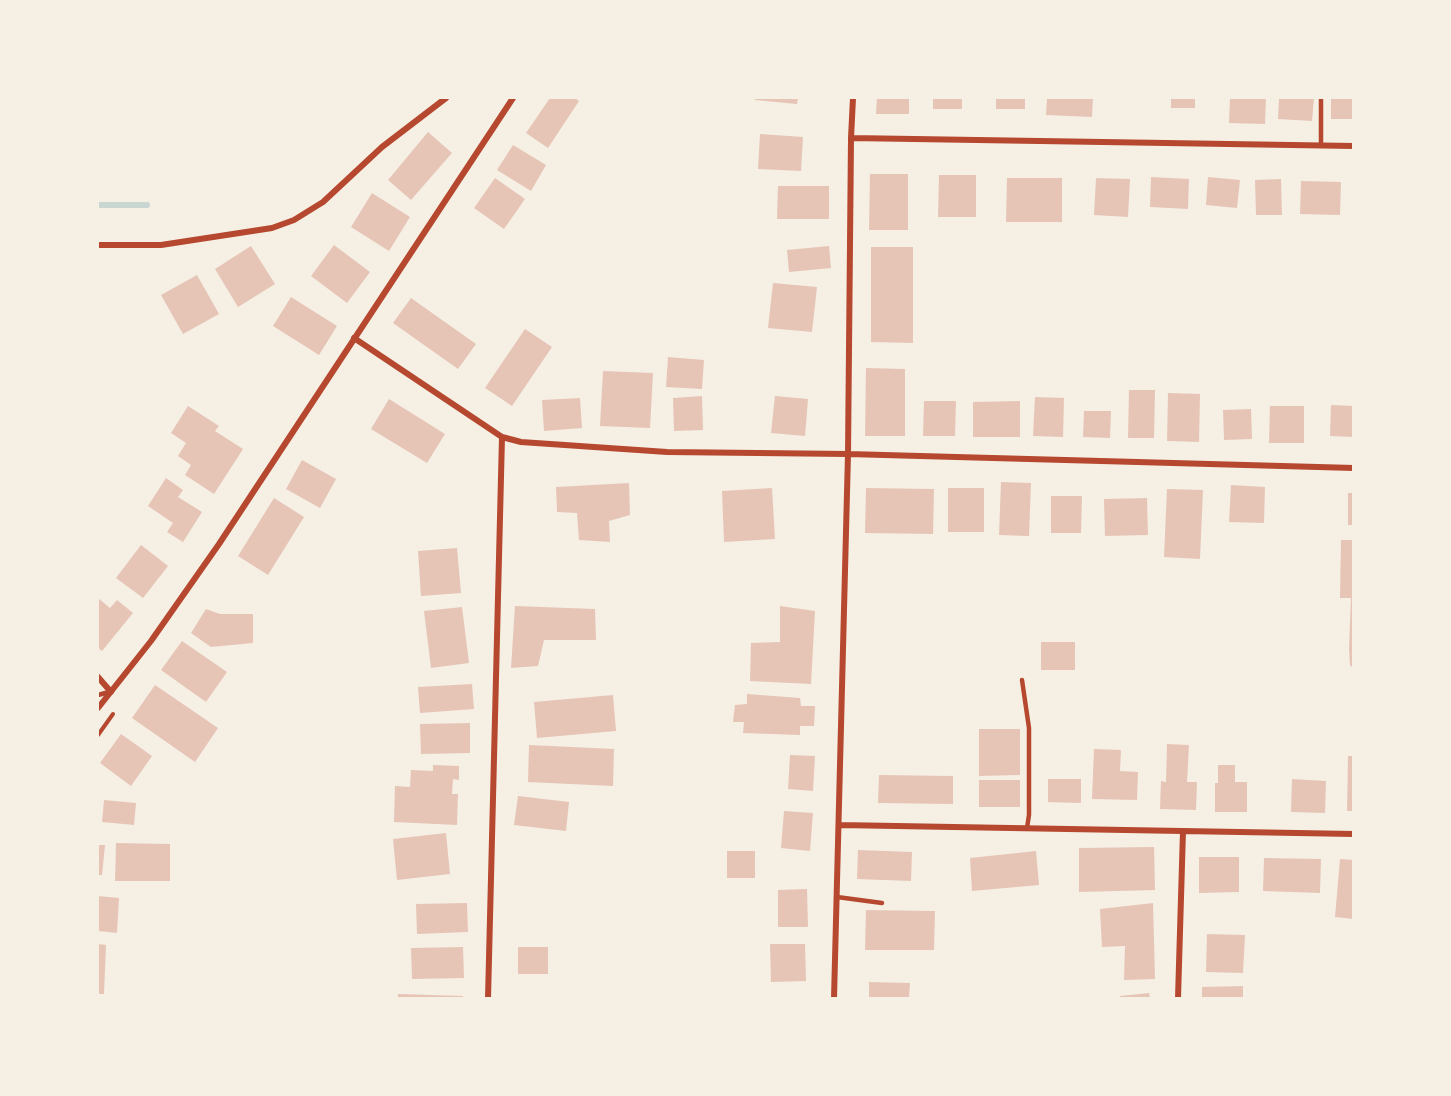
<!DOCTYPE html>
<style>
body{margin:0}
#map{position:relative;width:1451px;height:1096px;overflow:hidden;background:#f6efe4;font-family:"Work Sans",sans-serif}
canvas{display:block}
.frame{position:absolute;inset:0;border:99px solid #f6efe4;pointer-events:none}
</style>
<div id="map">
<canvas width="1451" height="1096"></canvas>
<div class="frame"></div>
</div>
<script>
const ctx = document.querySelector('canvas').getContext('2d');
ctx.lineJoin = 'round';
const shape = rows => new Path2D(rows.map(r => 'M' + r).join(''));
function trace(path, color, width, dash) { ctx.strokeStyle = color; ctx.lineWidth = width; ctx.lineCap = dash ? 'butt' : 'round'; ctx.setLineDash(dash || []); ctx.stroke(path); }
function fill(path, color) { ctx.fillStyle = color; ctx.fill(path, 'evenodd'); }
trace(shape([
 [98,205,147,205]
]), '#c9d6d2', 6);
fill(shape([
 [550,98,575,98,579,101,548,148,526,133],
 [756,98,798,98,797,104,755,100],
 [877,98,909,98,909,114,876,114],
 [933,98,962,98,962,109,933,109],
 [996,98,1025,98,1025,109,996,109],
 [1047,98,1093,98,1092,117,1046,115],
 [1171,98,1195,98,1195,108,1171,108],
 [1230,98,1266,98,1265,124,1229,123],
 [1279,98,1314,98,1312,121,1278,119],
 [1331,98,1354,98,1354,119,1331,119],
 [428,132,452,153,411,200,388,180],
 [760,134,803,137,801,171,758,169],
 [513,145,546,165,531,191,497,170],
 [870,174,908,174,908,230,869,230],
 [939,175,976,175,976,217,938,217],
 [1151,177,1189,179,1188,209,1150,207],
 [1208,177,1240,180,1237,208,1206,205],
 [495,178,525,199,504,229,474,208],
 [1007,178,1062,178,1062,222,1006,222],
 [1096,178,1130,179,1128,217,1094,215],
 [1281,179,1282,215,1256,215,1255,180],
 [1301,181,1341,182,1340,215,1300,214],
 [778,186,829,186,829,219,777,219],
 [372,193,410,217,389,251,351,227],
 [334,245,370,272,347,303,311,276],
 [251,246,275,284,238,307,215,269],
 [829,246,831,268,789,272,787,250],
 [871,247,913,247,913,343,871,342],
 [197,275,219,314,183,334,161,295],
 [773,283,817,287,812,332,768,328],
 [291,297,337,326,319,355,273,326],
 [411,298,476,344,458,369,393,323],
 [525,329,552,347,512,406,485,388],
 [668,357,704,360,702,389,666,387],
 [866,368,905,369,905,436,865,436],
 [603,371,653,373,650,428,600,426],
 [1129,390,1155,390,1154,438,1128,438],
 [1168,393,1200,394,1199,442,1167,441],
 [702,396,703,430,674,431,673,398],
 [775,396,808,399,805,436,771,433],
 [1035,397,1064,398,1063,437,1033,436],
 [580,398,582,428,544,431,542,400],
 [389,399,445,434,427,463,371,429],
 [924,401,956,401,955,436,923,436],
 [1020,401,1020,437,973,437,973,402],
 [1331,405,1354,406,1354,437,1330,436],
 [188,406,219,426,215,431,243,449,214,494,185,475,191,465,178,456,186,443,171,433],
 [1270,406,1304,406,1304,443,1269,443],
 [1251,409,1252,439,1224,440,1223,410],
 [1084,411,1111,411,1110,438,1083,437],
 [302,460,336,479,320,508,286,489],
 [166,478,183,490,178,497,202,512,183,542,167,532,173,523,148,506],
 [1001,482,1031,483,1029,536,999,535],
 [629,483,630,515,609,521,610,542,579,540,577,513,557,512,556,487],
 [1231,485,1265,487,1264,523,1229,522],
 [772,488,775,539,724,542,722,491],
 [866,488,934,489,933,534,865,533],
 [948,488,984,488,984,532,948,532],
 [1167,489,1203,490,1200,559,1164,557],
 [1348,493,1354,493,1354,525,1348,525],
 [1051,496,1082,496,1081,533,1051,533],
 [274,498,304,517,268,575,238,556],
 [1147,498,1148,535,1105,536,1104,499],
 [1341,540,1354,540,1354,669,1350,665,1349,649,1351,598,1340,598],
 [141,545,168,566,143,598,116,578],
 [457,548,461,593,421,596,418,551],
 [98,598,110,608,117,600,133,613,102,651,98,648],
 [515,606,595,609,596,640,544,640,538,666,511,668],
 [780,606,815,611,811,684,750,681,751,643,780,642],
 [462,607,469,663,431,668,424,611],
 [206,609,220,614,253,614,253,643,211,647,191,633],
 [182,641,227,672,206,702,161,670],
 [1041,642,1075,642,1075,670,1041,670],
 [472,684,474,709,420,713,418,687],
 [155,685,218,728,195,762,132,718],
 [747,694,800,698,801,706,815,706,814,726,800,726,800,735,743,733,744,722,733,722,735,705,747,704],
 [613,695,616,731,537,738,534,702],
 [470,723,470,753,421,754,420,724],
 [979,729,1020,729,1020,775,979,776],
 [121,734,152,756,131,786,100,763],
 [1167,744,1189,745,1187,782,1197,782,1196,810,1160,809,1161,781,1166,782],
 [529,745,614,749,613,786,528,782],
 [1094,749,1121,750,1120,771,1138,772,1137,800,1092,799],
 [790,755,815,756,813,791,788,789],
 [1348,756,1354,756,1354,811,1347,811],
 [433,765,459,766,459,780,453,779,452,794,458,794,457,825,394,822,395,786,410,787,411,770,433,771],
 [1218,765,1235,765,1235,782,1247,782,1247,812,1215,812,1215,783,1218,783],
 [879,775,953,776,953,804,878,803],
 [1048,779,1081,779,1081,803,1048,802],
 [1292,779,1326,781,1325,813,1291,812],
 [979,780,1020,780,1020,807,979,807],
 [518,796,569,802,566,831,514,825],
 [104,800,136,803,134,825,102,822],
 [784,811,813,813,810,851,781,848],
 [446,833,450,874,397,880,393,839],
 [116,843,170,844,170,881,115,881],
 [98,845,105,845,102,875,98,875],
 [1154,847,1155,890,1079,892,1079,848],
 [858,850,912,852,911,881,857,879],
 [727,851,755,851,755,878,727,878],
 [1036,851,1039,885,972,891,970,858],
 [1199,857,1239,857,1239,892,1199,893],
 [1264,858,1321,859,1320,893,1263,891],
 [1340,859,1354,860,1354,919,1335,917],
 [807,889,808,927,778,927,778,890],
 [98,896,119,898,117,933,98,931],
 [467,903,468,932,417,934,416,904],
 [1153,903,1155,979,1124,980,1125,946,1102,947,1100,909],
 [866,910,935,911,934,950,865,950],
 [1207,934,1245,935,1243,973,1206,972],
 [98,944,106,945,104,994,98,994],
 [770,944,805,944,806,981,771,982],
 [463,947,464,978,412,979,411,948],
 [518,947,548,947,548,974,518,974],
 [869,982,910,983,909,998,869,998],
 [1243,986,1243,998,1202,998,1202,987],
 [1149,993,1150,998,1120,998,1120,996],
 [398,994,463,996,463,998,398,998]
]), '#e6c5b7');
trace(shape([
 [98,735,113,714]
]), '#b5482f', 4);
trace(shape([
 [1321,98,1321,146],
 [1022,680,1029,728,1029,815,1027,828],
 [98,695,109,692],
 [837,897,882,903]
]), '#b5482f', 4.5);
trace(shape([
 [851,138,1354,146],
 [98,245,161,245,272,228,294,220,323,202,382,147,446,98],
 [354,338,502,437,521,442,667,452,848,454,1354,468],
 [98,677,111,692],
 [98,708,151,641,219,544,513,98],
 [839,825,1354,834],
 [488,998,502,437],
 [834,998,848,454,851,138,853,98],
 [1178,998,1183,831]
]), '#b5482f', 6);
</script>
